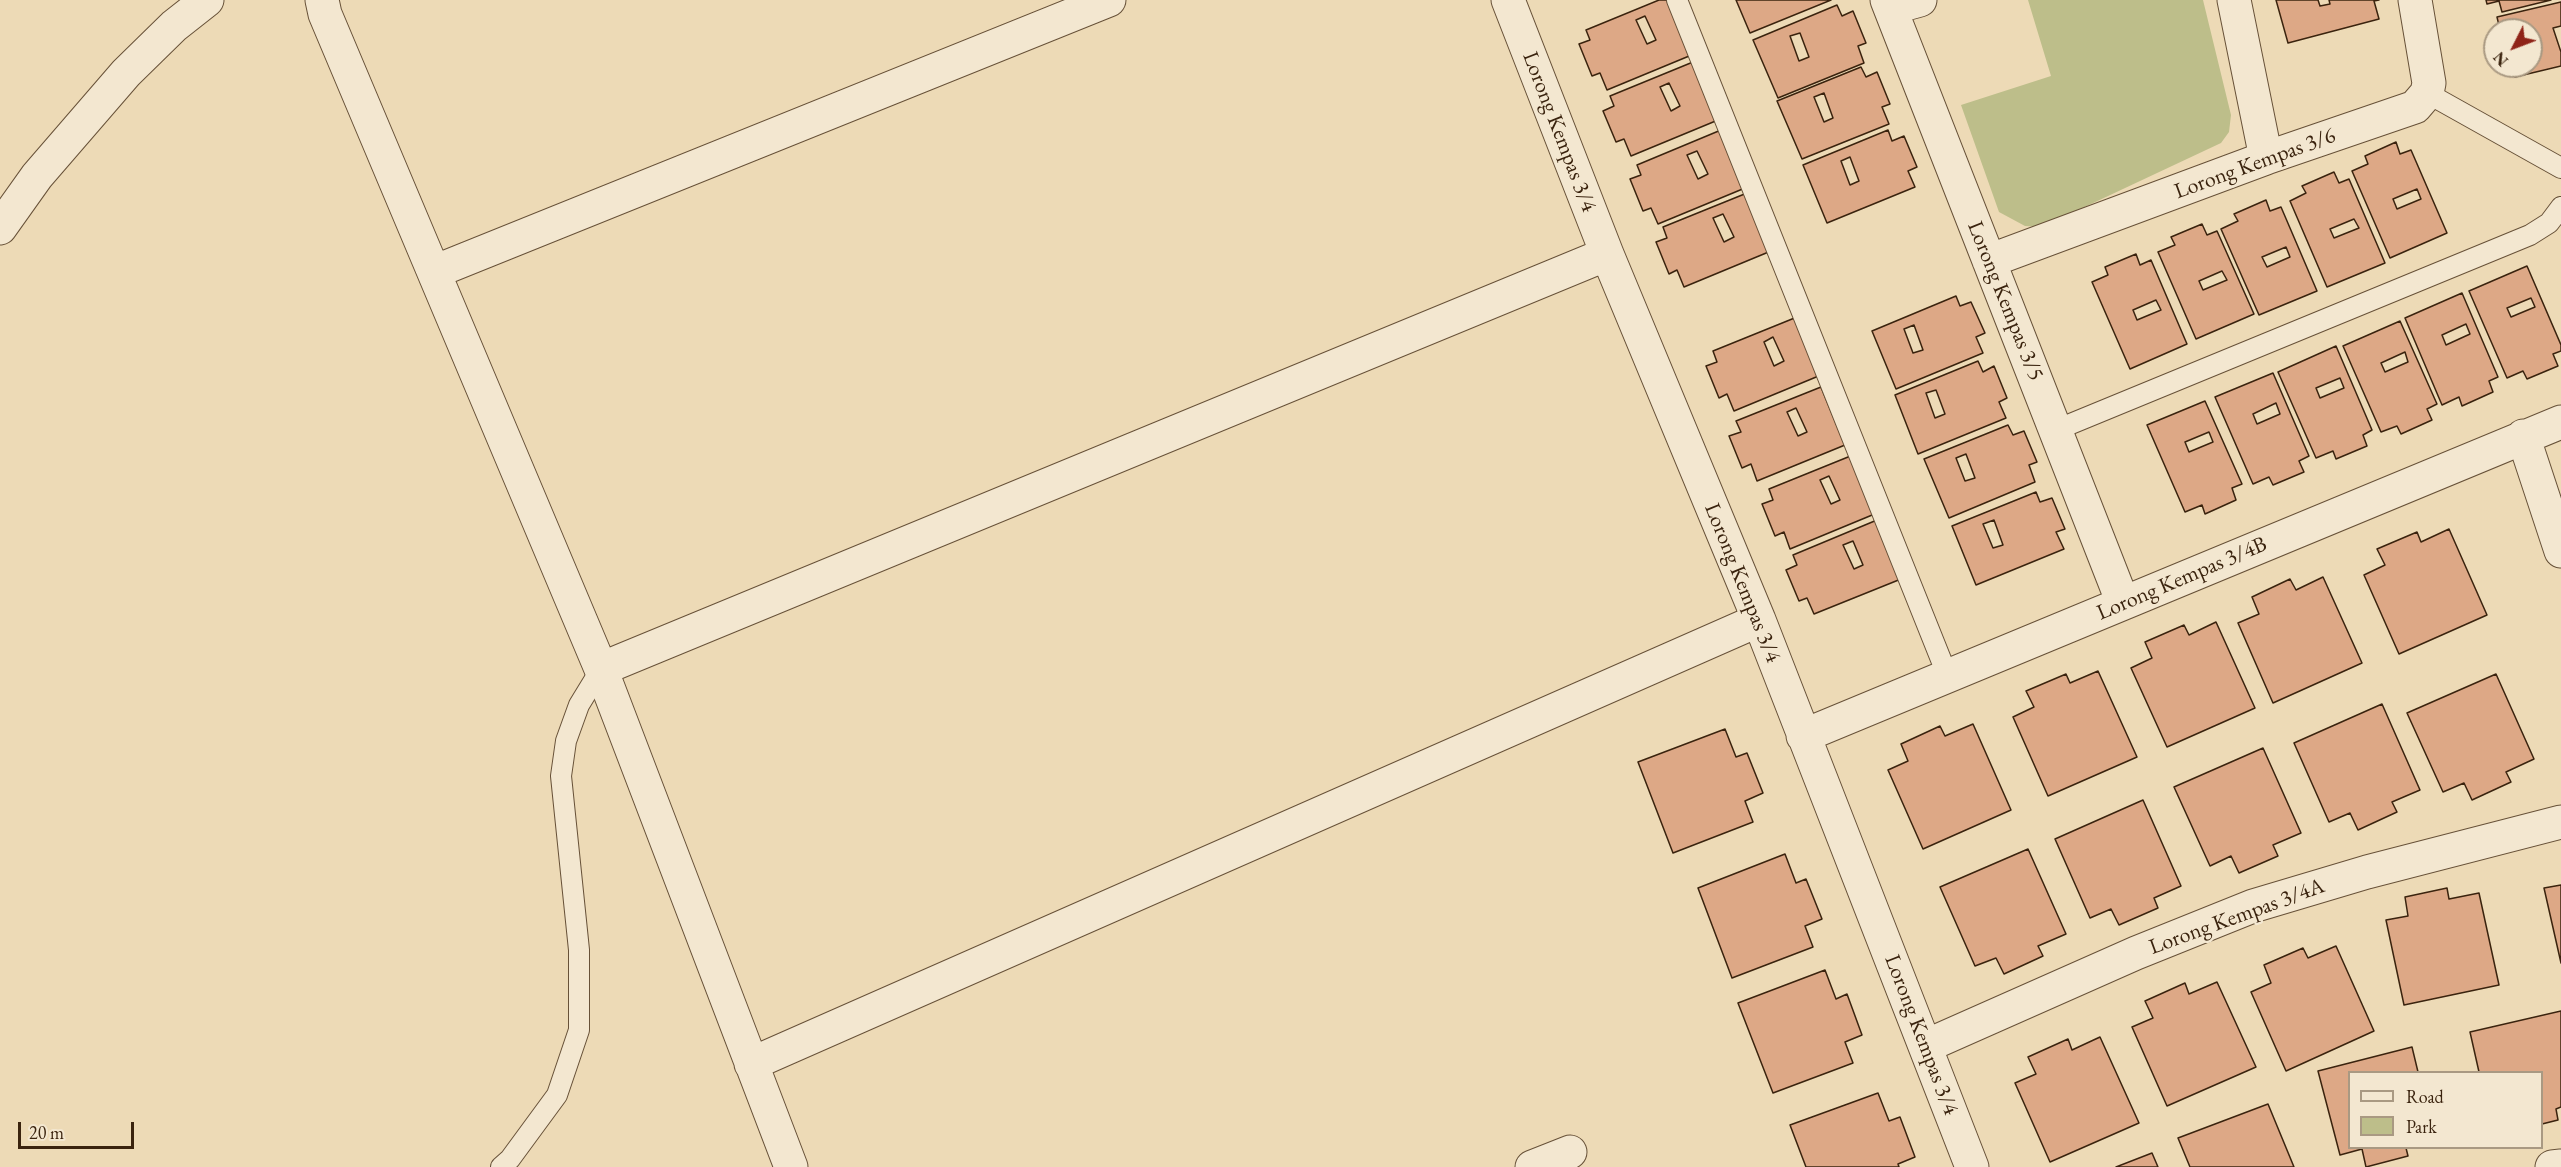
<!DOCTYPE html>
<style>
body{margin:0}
#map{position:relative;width:2561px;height:1167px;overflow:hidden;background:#eddab6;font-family:"EB Garamond",serif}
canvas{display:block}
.legend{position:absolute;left:2348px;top:1071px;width:195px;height:78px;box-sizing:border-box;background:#f3e7d0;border:2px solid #a99982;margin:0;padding:8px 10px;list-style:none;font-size:18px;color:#3a230e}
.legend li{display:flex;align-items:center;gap:12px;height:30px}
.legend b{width:30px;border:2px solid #a99982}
.north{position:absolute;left:2483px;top:18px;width:60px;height:60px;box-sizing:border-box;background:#f3e7d0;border:2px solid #a99982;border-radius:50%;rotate:228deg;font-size:16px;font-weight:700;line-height:24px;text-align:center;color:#3a230e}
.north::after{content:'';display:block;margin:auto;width:21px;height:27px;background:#8f2418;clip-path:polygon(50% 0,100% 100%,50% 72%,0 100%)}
.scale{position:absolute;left:18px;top:1122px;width:116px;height:27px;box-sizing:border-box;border:3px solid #3a230e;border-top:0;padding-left:8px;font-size:18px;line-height:21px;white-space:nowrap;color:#3a230e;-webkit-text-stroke:4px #f3e7d0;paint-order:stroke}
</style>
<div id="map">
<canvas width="2561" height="1167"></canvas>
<ul class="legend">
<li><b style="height:8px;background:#f3e7d0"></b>Road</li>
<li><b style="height:16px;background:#bdbe8a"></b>Park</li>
</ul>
<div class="north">N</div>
<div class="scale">20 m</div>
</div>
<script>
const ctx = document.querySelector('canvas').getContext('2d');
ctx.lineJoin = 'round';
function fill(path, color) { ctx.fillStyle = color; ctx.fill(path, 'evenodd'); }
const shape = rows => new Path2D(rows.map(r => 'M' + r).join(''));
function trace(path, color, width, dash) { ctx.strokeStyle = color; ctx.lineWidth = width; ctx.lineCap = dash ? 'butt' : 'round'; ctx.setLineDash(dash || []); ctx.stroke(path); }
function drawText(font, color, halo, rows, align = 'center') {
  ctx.font = font + ' "EB Garamond",serif'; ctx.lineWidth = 4.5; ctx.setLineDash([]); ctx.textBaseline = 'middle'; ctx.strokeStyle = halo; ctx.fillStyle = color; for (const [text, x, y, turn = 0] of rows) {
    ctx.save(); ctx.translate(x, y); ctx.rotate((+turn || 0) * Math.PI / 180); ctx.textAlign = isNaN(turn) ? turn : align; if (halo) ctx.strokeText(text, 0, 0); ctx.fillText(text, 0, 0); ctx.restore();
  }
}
fill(shape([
 [2028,0,2203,0,2231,115,2229,132,2221,143,2042,227,2025,226,1999,212,1961,105,2051,76]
]), '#bdbe8a');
const building = shape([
 [1659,0,1672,0,1694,54,1607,90,1600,73,1592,76,1579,44,1590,40,1586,30,1659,0],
 [1645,16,1656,40,1647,44,1636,20,1645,16],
 [1736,0,1831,0,1750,33,1736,0],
 [2276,0,2318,0,2320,6,2330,4,2329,0,2379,0,2374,1,2379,19,2288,43,2276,0],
 [2486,0,2551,0,2502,12,2499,1,2487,4,2486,0],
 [2561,2,2561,26,2553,28,2561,52,2561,66,2515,77,2512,66,2500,69,2499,66,2531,66,2531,30,2500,30,2497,17,2561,2],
 [1837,5,1842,16,1853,11,1866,43,1858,46,1864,63,1778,98,1753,40,1837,5],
 [1800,33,1809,57,1799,61,1790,36,1800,33],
 [1693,62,1718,120,1631,156,1624,139,1616,142,1603,111,1614,106,1610,96,1693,62],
 [1669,83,1680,106,1671,111,1660,87,1669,83],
 [1861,67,1866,77,1877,72,1890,104,1882,107,1889,124,1802,159,1777,101,1861,67],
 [1824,93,1833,118,1824,122,1814,97,1824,93],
 [1721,130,1745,188,1658,224,1651,208,1643,211,1630,179,1641,175,1637,165,1721,130],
 [1697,151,1708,174,1698,179,1687,155,1697,151],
 [1888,130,1892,141,1904,136,1917,167,1908,171,1915,187,1827,223,1803,165,1888,130],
 [1850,157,1859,181,1850,185,1841,161,1850,157],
 [2396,142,2400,154,2411,150,2447,233,2390,258,2352,171,2368,164,2365,156,2396,142],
 [2417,189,2421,199,2397,209,2393,199,2417,189],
 [2334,172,2339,183,2349,179,2385,263,2327,287,2290,201,2306,193,2302,186,2334,172],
 [2354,219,2359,228,2334,238,2330,229,2354,219],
 [1747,193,1771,251,1684,287,1677,270,1669,274,1656,242,1667,238,1663,227,1747,193],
 [1723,214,1734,237,1724,242,1713,218,1723,214],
 [2266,200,2270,211,2281,207,2317,291,2259,315,2221,229,2238,221,2234,214,2266,200],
 [2286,247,2290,257,2267,267,2262,257,2286,247],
 [2202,224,2207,235,2217,231,2254,314,2196,339,2158,252,2175,245,2171,237,2202,224],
 [2222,271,2227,280,2203,290,2199,281,2222,271],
 [2136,254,2140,265,2151,260,2187,344,2130,369,2092,282,2108,275,2105,267,2136,254],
 [2156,300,2161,310,2137,320,2133,310,2156,300],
 [2527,266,2561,345,2561,351,2553,354,2558,366,2527,379,2523,371,2507,378,2469,291,2527,266],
 [2531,298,2535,307,2511,317,2507,308,2531,298],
 [2462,293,2498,377,2489,381,2493,392,2462,406,2459,397,2442,405,2405,318,2462,293],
 [2466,324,2470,334,2446,345,2442,335,2466,324],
 [1956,296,1960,306,1971,302,1985,333,1976,337,1983,353,1896,389,1872,331,1956,296],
 [1914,325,1923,350,1913,353,1904,329,1914,325],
 [1797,317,1821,375,1734,411,1727,394,1719,398,1706,366,1717,362,1713,351,1797,317],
 [1773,337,1784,361,1774,366,1764,342,1773,337],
 [2400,321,2437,404,2427,409,2432,420,2401,434,2397,426,2381,432,2343,346,2400,321],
 [2405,352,2408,362,2385,372,2381,363,2405,352],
 [2336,346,2372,430,2363,435,2367,446,2336,459,2333,451,2316,458,2278,372,2336,346],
 [2340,378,2344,388,2320,398,2316,388,2340,378],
 [1978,361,1983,372,1994,366,2007,398,1999,402,2006,418,1918,454,1895,395,1978,361],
 [1936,390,1945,414,1935,418,1926,393,1936,390],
 [2273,373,2309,456,2299,461,2304,472,2273,485,2269,477,2253,484,2215,397,2273,373],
 [2276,403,2280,414,2257,424,2253,414,2276,403],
 [1821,387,1845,445,1757,481,1751,464,1742,468,1729,436,1741,432,1736,421,1821,387],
 [1796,408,1807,432,1798,436,1787,412,1796,408],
 [2205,401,2242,484,2232,488,2236,500,2205,514,2202,505,2185,512,2147,425,2205,401],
 [2209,432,2213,442,2189,452,2185,442,2209,432],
 [2008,425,2013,435,2024,431,2037,462,2029,465,2035,482,1949,518,1924,459,2008,425],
 [1966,454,1975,478,1965,481,1956,458,1966,454],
 [1853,455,1877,513,1790,549,1784,532,1775,536,1762,504,1773,500,1769,489,1853,455],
 [1829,476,1840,500,1831,504,1820,480,1829,476],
 [2036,492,2040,502,2052,498,2065,529,2056,532,2064,549,1976,585,1952,526,2036,492],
 [1994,520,2003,545,1993,548,1983,524,1994,520],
 [1877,520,1901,579,1814,614,1807,598,1799,601,1786,570,1797,565,1793,555,1877,520],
 [1853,541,1863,565,1854,569,1843,545,1853,541],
 [2449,529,2487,615,2399,654,2364,575,2385,565,2377,549,2417,532,2421,542,2449,529],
 [2323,577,2362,663,2273,703,2238,623,2259,614,2252,597,2290,579,2296,590,2323,577],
 [2216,622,2255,708,2167,747,2131,668,2152,658,2145,642,2184,625,2189,635,2216,622],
 [2098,671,2137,757,2048,796,2013,717,2034,707,2026,691,2066,674,2070,683,2098,671],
 [2496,674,2534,759,2506,772,2511,782,2472,800,2464,783,2443,792,2407,713,2496,674],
 [2382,704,2420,790,2392,802,2397,812,2358,830,2350,813,2329,822,2294,743,2382,704],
 [1973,724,2011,810,1923,849,1888,770,1908,761,1901,744,1940,726,1945,736,1973,724],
 [1725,729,1736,757,1747,753,1763,793,1745,801,1753,822,1673,853,1638,762,1725,729],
 [2263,748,2301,833,2273,845,2278,856,2239,873,2231,856,2210,866,2174,787,2263,748],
 [2143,800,2181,886,2154,898,2158,908,2119,925,2111,909,2090,918,2055,839,2143,800],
 [2028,849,2066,934,2038,946,2043,956,2004,974,1996,958,1975,966,1940,887,2028,849],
 [1785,854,1796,883,1806,879,1822,919,1805,926,1813,947,1732,978,1698,888,1785,854],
 [2561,885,2561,963,2544,888,2561,885],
 [2447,888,2449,899,2479,893,2499,985,2404,1005,2386,920,2408,916,2405,897,2447,888],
 [2336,946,2374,1031,2286,1071,2251,992,2271,983,2264,965,2303,948,2308,958,2336,946],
 [1825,970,1836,999,1847,994,1862,1035,1845,1042,1853,1063,1773,1093,1738,1003,1825,970],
 [2217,982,2256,1067,2167,1106,2132,1027,2153,1018,2145,1001,2185,983,2189,994,2217,982],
 [2561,1011,2561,1107,2556,1109,2558,1120,2542,1124,2542,1072,2479,1072,2470,1032,2561,1011],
 [2100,1037,2139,1123,2050,1162,2015,1083,2036,1074,2028,1057,2068,1039,2072,1050,2100,1037],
 [2412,1047,2418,1072,2350,1072,2350,1148,2406,1148,2408,1156,2366,1167,2362,1149,2340,1155,2318,1071,2412,1047],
 [1878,1093,1889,1121,1900,1117,1915,1157,1898,1164,1899,1167,1806,1167,1790,1125,1878,1093],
 [2268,1104,2294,1167,2190,1167,2178,1138,2268,1104],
 [2152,1153,2158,1167,2116,1167,2152,1153]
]);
fill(building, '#dda886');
trace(building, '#3a230e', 1.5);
const lane = shape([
 [1677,0,1948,677],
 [2427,93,2561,168],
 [2056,430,2530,235,2549,223,2561,207],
 [501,1167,510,1159,557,1095,579,1030,579,950,561,776,566,741,579,705,601,669]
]);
const street = shape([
 [322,0,325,14,601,669,791,1167],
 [1508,0,1607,254,1759,620,1972,1167],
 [1887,0,2123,603],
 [2234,0,2266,158],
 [1891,8,1920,0],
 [0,228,37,176,126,73,174,26,207,0],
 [1989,261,2266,158,2415,107,2427,93,2429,83,2415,0],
 [434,272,1109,0],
 [2523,436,2561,551],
 [601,669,1607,254],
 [1803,736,2561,422],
 [1926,1046,2136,953,2253,906,2367,872,2561,822],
 [751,1064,1759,620],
 [1532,1167,1570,1152],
 [2552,1167,2561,1166]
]);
trace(lane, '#675138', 22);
trace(street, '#675138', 35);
trace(lane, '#f3e7d0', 20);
trace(street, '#f3e7d0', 33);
drawText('22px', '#3a230e', '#f3e7d0', [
 ["Lorong Kempas 3/4",1559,132,69],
 ["Lorong Kempas 3/6",2255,164,-20],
 ["Lorong Kempas 3/5",2005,301,68],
 ["Lorong Kempas 3/4B",2182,579,-23],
 ["Lorong Kempas 3/4",1742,583,68],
 ["Lorong Kempas 3/4A",2237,917,-20],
 ["Lorong Kempas 3/4",1921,1035,69]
]);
</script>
